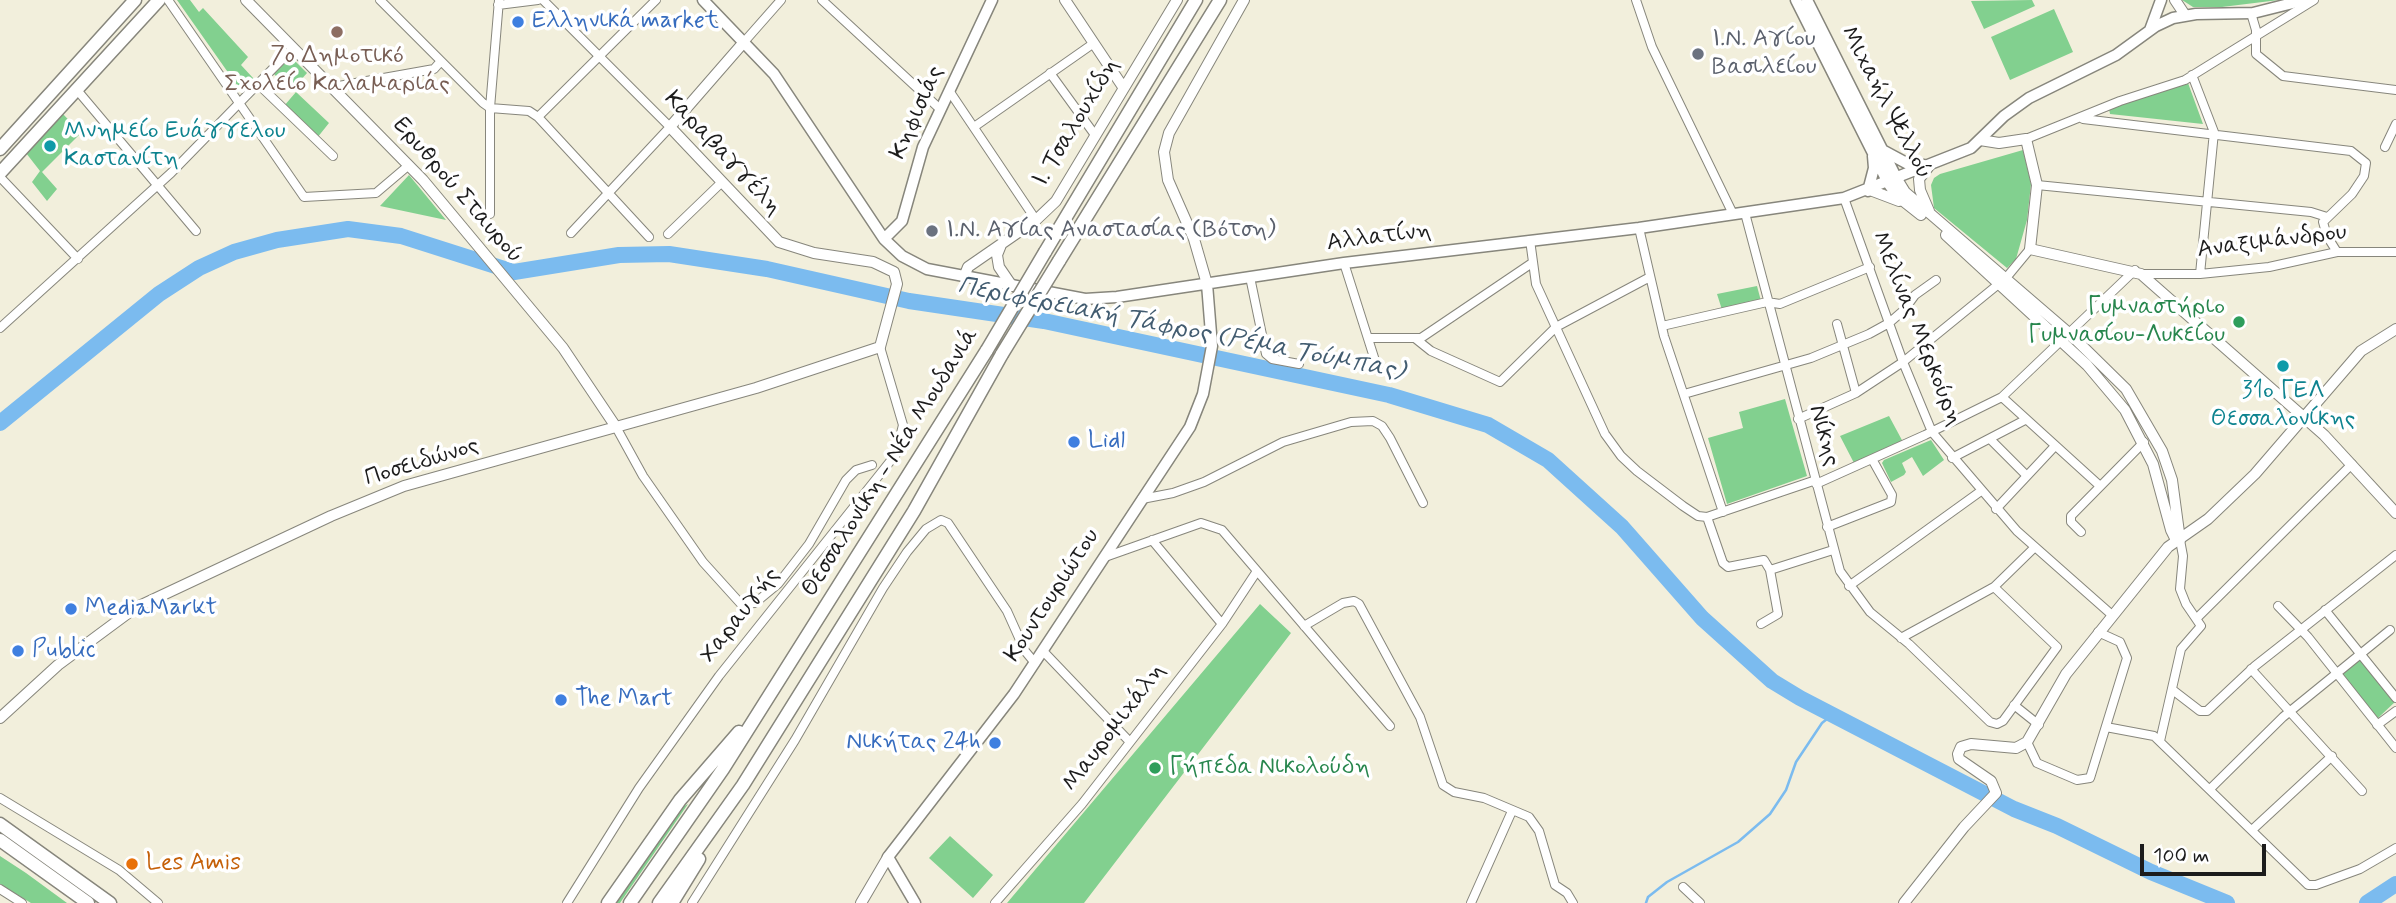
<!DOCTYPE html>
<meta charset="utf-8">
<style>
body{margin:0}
#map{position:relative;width:2396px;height:903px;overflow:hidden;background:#f2efdc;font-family:Mynerve,sans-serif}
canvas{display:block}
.scale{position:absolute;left:2140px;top:844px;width:126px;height:32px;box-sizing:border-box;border:4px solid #1c1c1c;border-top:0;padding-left:9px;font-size:21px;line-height:24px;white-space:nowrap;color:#1c1c1c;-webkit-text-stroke:5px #fff;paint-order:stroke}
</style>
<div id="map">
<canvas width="2396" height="903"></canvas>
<div class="scale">100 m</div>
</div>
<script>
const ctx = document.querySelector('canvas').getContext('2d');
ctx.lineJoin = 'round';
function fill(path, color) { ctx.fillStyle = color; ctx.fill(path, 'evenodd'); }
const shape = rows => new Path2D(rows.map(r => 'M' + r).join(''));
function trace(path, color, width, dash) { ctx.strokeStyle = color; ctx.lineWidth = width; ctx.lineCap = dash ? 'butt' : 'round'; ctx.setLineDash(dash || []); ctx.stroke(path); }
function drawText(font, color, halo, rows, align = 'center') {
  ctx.font = font + ' Mynerve,sans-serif'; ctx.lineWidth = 7; ctx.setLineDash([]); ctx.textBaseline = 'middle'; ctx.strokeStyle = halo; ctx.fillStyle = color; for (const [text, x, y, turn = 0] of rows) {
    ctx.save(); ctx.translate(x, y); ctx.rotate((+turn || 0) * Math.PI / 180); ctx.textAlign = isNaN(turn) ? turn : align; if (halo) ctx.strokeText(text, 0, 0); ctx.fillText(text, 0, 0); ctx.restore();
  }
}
fill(shape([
 [177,0,190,0,199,12,203,8,248,57,241,65,254,79,246,87,239,88],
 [2032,0,2035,6,1984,29,1971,1],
 [2182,0,2279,0,2222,7,2193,7],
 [2054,9,2073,52,2010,80,1991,37],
 [291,57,307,73,291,91,274,74],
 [2188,83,2203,124,2110,114,2109,109],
 [296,92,329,123,317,138,284,106],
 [63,114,81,133,42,172,57,189,47,201,32,182,40,171,26,153],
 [2023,150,2031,184,2027,220,2016,259,2007,268,1934,208,1931,185,1934,178,1940,174],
 [409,175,446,220,380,206],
 [1757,286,1761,301,1723,313,1717,294],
 [1785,399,1807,476,1727,504,1708,438,1743,428,1739,412],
 [1889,416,1903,442,1854,463,1840,436],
 [1931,440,1944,460,1923,476,1912,457,1902,463,1906,472,1904,475,1891,482,1882,463,1884,460],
 [1260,604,1291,633,1084,903,1007,903],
 [2359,656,2396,701,2378,718,2340,672],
 [688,804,620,903,614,903,684,806],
 [950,836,993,875,973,898,929,858],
 [0,856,26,873,67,903,31,903,0,884]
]), '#82d08f');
trace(shape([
 [1646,903,1648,897,1667,882,1738,842,1770,814,1786,790,1796,762,1822,723,1832,715]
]), '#7bbbef', 2.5);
trace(shape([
 [0,423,159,294,199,268,234,252,277,240,348,229,401,236,514,272,619,255,669,254,767,269,909,301,1044,321,1389,395,1488,425,1548,460,1622,527,1702,618,1772,681,1800,698,2014,809,2057,826,2151,872,2227,903],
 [2367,903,2396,884]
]), '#7bbbef', 16);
const minor = shape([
 [168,0,304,197,376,193,409,165],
 [380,0,483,103,490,108,529,111,538,117,649,237],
 [543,0,670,127,571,233],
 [822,0,940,109],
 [1636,0,1652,47,1733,214],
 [498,5,538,0],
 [2251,13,2256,30,2256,54,2283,76,2396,90],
 [744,42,781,0],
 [1050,73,1095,135],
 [2192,75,2214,132,2200,274],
 [258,84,333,156],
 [333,87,434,69,441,61],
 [77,90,196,231],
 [950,92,1036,220],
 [538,117,656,0],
 [2083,119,2351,151,2366,163,2364,176,2352,194,2323,222,2327,236,2337,252],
 [974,127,1094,43],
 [2026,139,2120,101,2185,80,2314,0],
 [2385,147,2396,124],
 [0,177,78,259],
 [2037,185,2311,212,2327,217],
 [1844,198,1903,362,1932,432,2017,531,2112,615],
 [1745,213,1840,571,1870,612,1909,644,1990,722,1997,724,2003,721,2057,647,1994,587],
 [490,214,490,108,499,0],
 [1639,228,1664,336,1723,512],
 [668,234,722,182],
 [1530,240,1536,284,1605,434,1621,456,1637,471,1683,506,1698,516,1707,517],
 [1344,263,1378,370],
 [2141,274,2200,274,2269,267,2337,252,2396,252],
 [1250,277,1266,354,1272,359,1299,364],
 [1837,324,1856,393],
 [1662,326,1767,302,1780,304,1870,267],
 [0,328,171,173,293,48],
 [1368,338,1421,338,1532,263],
 [1416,339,1431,351,1500,382,1556,327,1650,277],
 [1684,394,1811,358,1869,334,1889,323,1904,310,1915,295,1936,280],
 [2002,397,2100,486],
 [1798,419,1856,393,1903,362,2006,278,2030,249],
 [616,427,643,476,703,562,741,604,755,603,778,584,809,544,846,480,856,470,872,465],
 [1990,439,2027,476],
 [1952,458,2025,420],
 [1816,480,1707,517,1723,563,1728,567,1764,560,1770,570,1833,550],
 [1816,484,1925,435,2002,397,2135,270],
 [1142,499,1173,493,1204,482,1283,442,1351,422,1373,421,1382,426,1390,438,1423,503],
 [1996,509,2055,446],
 [1827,527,1891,502,1892,495,1872,459],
 [2081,532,2071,522,2071,516,2144,442],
 [1152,540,1222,624],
 [1105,557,1201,523,1222,530,1390,726],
 [1849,586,1981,491],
 [2278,606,2308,637,2396,748],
 [2325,610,2396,698],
 [2197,618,2352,464],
 [1761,624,1778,614,1770,570],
 [1304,626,1343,603,1354,601,1359,604,1420,717,1443,785,1454,792,1484,798,1529,817,1539,831,1555,885,1567,893,1573,903],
 [1901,638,1994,587,2034,548],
 [1043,651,1129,741],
 [2251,669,2362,791],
 [2174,691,2200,711,2207,711,2255,666,2396,555],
 [2014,705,2039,725],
 [2377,725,2396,711],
 [2106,727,2154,736,2308,885,2316,885,2360,869,2396,848],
 [2160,741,2181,649,2201,626,2186,604,2180,589,2183,556,2180,540],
 [2027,742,2037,763,2077,780,2090,778,2127,658,2120,642,2098,632],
 [2210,789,2283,717,2390,630],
 [0,798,119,870,158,903],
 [2252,830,2332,756],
 [1683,887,1700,903],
 [0,889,22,903],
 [567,903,639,788,719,676,896,454,903,425,880,347],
 [692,903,795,740,883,588,907,552,926,529,941,520,948,523,1007,611,1025,651,1035,663],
 [995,903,1082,804,1222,624,1257,571],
 [1471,903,1512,811]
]);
const tertiary = shape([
 [246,0,423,180,563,348,616,427],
 [1065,0,1123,87],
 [2175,0,2185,15],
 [1980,140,1999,143,2026,139,2037,185,2030,249,2141,274,2324,435,2396,513],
 [1897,179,1905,192,2070,334,2126,389,2162,451,2172,480,2180,540],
 [1888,183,1897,196,1921,215],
 [1870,190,1899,201],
 [1929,211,1920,190,1919,179,1930,165],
 [1946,235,2087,365,2125,410,2153,464,2171,530,2175,538,2180,540],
 [1001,245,997,255,999,267,1012,286],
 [964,277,968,267,1036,220,1056,201,1177,0],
 [1207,284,1194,239,1168,180,1164,152,1169,133,1244,0],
 [0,718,58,665,135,608,331,516,404,486,756,388,880,347,897,284,894,272,873,262,814,253,779,242,670,127,744,42],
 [861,903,888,857],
 [1904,903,1964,827,1996,793,1991,781,1959,759,1958,754,1961,747,1971,744,2016,748,2027,742,2066,674,2168,547,2208,519,2255,474,2361,351,2396,329]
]);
const secondary = shape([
 [703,0,774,74,884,239,902,256,927,269,1085,299,1117,297,1344,263,1639,228,1844,198,1971,148,2004,116,2029,98,2116,55,2156,26,2173,18,2196,14,2253,13,2305,0],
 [1796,0,1888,183],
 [1807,0,1897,179],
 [2150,30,2161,0],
 [1884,151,1910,165,1924,165],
 [1868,191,1874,168,1873,156],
 [884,239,902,221,923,147,992,0],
 [915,903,888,857,1014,694,1190,427,1203,394,1212,346,1207,284]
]);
const primary = shape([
 [0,149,135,0],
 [0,173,159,0]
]);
const trunk = shape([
 [1045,252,1196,0],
 [1059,261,1220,0],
 [0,824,110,903],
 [0,840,88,903],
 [608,903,680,800,739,732],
 [630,903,723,769,987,350],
 [659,903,743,785,914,511,1002,354],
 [672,903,699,859]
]);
trace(minor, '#87867c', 10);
trace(tertiary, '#87867c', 12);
trace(secondary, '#87867c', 13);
trace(primary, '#87867c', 15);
trace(trunk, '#87867c', 15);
trace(minor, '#fff', 8);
trace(tertiary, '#fff', 10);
trace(secondary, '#fff', 10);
trace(primary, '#fff', 12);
trace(trunk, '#fff', 12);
const trunkBridge = shape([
 [987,350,1045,252],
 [1002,354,1059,261]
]);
trace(trunkBridge, '#87867c', 15, []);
trace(trunkBridge, '#fff', 12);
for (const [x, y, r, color] of [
 [518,22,7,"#3f7fe0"],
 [337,32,7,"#8d6e63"],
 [1698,54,7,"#6b7280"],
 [50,146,7,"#0f9aa8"],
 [932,231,7,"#6b7280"],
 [2239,322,7,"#2e9e5b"],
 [2283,366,7,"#0f9aa8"],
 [1074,442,7,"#3f7fe0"],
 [71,609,7,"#3f7fe0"],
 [18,651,7,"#3f7fe0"],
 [561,700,7,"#3f7fe0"],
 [995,743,7,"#3f7fe0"],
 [1155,768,7,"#2e9e5b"],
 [132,864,7,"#e8710a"]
]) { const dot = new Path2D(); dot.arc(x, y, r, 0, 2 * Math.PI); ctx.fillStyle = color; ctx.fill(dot); trace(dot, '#fff', 2.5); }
drawText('24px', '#366cbe', '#fff', [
 ["Ελληνικά market",532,22],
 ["Lidl",1088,442],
 ["MediaMarkt",85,609],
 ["Public",32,651],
 ["The Mart",575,700],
 ["Νικήτας 24h",981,743,"right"]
], 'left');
drawText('24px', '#5b616d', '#fff', [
 ["Ι.Ν. Αγίου",1712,40],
 ["Βασιλείου",1712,68],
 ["Ι.Ν. Αγίας Αναστασίας (Βότση)",946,231]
], 'left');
drawText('24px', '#785e54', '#fff', [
 ["7o Δημοτικό",337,57],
 ["Σχολείο Καλαμαριάς",337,85]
]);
drawText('24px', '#1c1c1c', '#fff', [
 ["Μιχαήλ Ψελλού",1885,103,62],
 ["Κηφισιάς",918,113,-66],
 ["Ι. Τσαλουχίδη",1077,123,-59],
 ["Καραβαγγέλη",722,154,47],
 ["Ερυθρού Σταυρού",457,191,49],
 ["Αλλατίνη",1379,238,-7],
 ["Αναξιμάνδρου",2272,242,-7],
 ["Μελίνας Μερκούρη",1916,329,68],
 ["Νίκης",1823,436,75],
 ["Ποσειδώνος",422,463,-17],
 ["Θεσσαλονίκη - Νέα Μουδανιά",891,463,-58],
 ["Κουντουριώτου",1053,596,-57],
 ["Χαραυγής",741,616,-52],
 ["Μαυρομιχάλη",1115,728,-53]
]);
drawText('24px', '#0d838f', '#fff', [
 ["Μνημείο Ευάγγελου",64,132],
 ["Καστανίτη",64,160],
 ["31ο ΓΕΛ",2283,392,"center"],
 ["Θεσσαλονίκης",2283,420,"center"]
], 'left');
drawText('24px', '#27864d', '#fff', [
 ["Γυμναστήριο",2225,308],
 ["Γυμνασίου-Λυκείου",2225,336],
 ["Γήπεδα Νικολούδη",1169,768,"left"]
], 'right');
drawText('24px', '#c56008', '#fff', [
 ["Les Amis",146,864]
], 'left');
drawText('italic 26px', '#425c70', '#fff', [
 ["Περιφερειακή Τάφρος (Ρέμα Τούμπας)",1181,330,11]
]);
</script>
